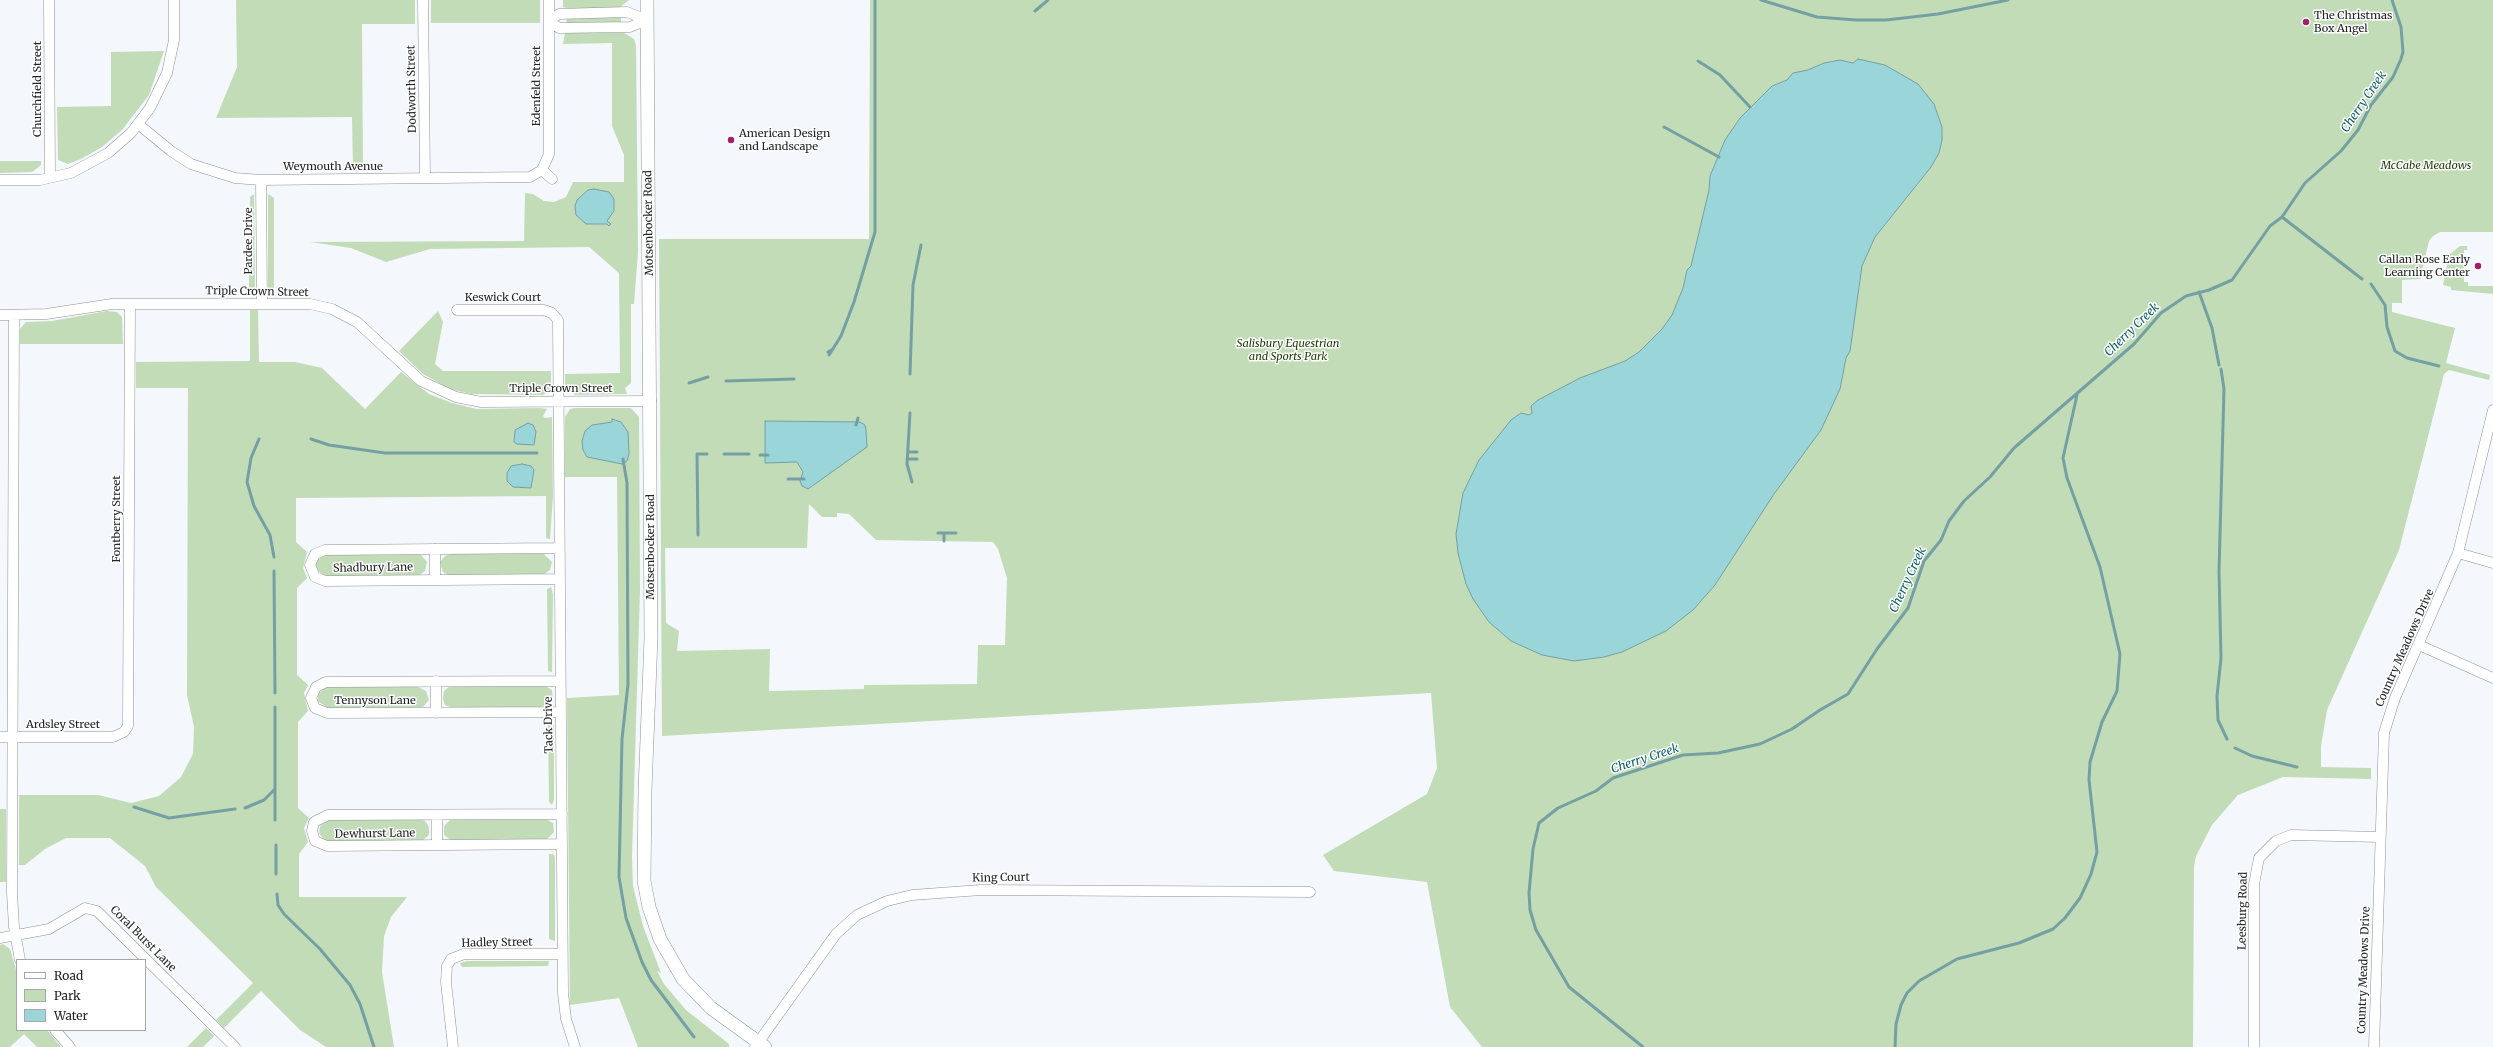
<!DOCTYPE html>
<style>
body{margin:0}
#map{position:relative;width:2493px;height:1047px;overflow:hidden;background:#f4f7fc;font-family:Merriweather,serif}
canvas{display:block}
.legend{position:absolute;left:16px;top:959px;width:130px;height:72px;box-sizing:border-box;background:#fff;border:1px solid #a7a7a7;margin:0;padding:5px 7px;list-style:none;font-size:12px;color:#222324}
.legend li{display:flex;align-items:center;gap:8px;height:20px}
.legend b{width:20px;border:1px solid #a7a7a7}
</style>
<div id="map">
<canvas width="2493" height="1047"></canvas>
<ul class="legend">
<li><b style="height:5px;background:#fff"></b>Road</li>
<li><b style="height:11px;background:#c2dcb7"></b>Park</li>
<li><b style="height:11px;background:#99d5d9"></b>Water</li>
</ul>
</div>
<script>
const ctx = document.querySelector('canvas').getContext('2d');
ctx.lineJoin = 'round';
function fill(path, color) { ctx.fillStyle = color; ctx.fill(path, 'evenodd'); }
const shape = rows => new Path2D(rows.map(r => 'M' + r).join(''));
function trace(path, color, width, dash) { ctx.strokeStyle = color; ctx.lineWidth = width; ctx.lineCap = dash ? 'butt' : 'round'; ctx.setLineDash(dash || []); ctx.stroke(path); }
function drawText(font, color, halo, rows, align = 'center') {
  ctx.font = font + ' Merriweather,serif'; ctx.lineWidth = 3; ctx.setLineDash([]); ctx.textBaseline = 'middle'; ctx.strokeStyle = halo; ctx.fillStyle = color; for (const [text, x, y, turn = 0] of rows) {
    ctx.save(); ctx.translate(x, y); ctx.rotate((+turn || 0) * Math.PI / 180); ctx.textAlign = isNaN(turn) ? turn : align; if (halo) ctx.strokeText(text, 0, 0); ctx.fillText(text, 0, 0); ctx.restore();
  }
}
fill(shape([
 [236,0,415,0,415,24,362,24,363,171,353,171,352,117,216,118,237,67],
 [431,0,540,0,540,23,431,23],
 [563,0,629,0,619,8,567,8,563,7],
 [870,0,2493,0,2493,232,2440,232,2433,236,2429,241,2420,279,2402,280,2402,303,2392,303,2392,312,2455,328,2446,363,2490,375,2489,380,2449,370,2444,374,2399,550,2327,710,2321,746,2321,767,2371,768,2371,779,2283,777,2238,795,2212,825,2196,856,2194,866,2193,1047,1482,1047,1450,1007,1427,882,1334,871,1323,855,1427,794,1437,768,1431,693,662,736,659,239,869,239],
 [809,504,822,517,837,517,837,513,849,514,876,540,993,542,998,549,1007,578,1005,645,978,645,977,684,864,685,864,689,769,691,770,649,677,651,679,631,666,623,665,548,807,548],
 [621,17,621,24,566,24,567,18],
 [624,33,634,39,636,46,638,252,634,304,631,304,631,383,625,388,627,394,575,395,565,389,565,374,620,373,619,273,589,247,430,249,386,262,351,248,310,242,524,241,525,193,533,194,544,201,554,202,566,197,573,182,624,182,624,155,612,126,612,43,563,44,565,33],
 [164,51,149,95,122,130,102,147,81,159,68,164,58,160,57,107,111,106,111,52],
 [0,161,41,161,41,165,32,172,0,173],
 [254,194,255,289,254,291,249,288,249,242,251,242,250,197],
 [268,194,274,198,274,288,268,291],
 [2460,246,2467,246,2467,250,2464,250,2464,282,2468,282,2468,286,2493,286,2493,294,2451,290,2451,287,2443,285,2449,255],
 [250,310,258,310,259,362,295,362,322,368,365,409,401,372,429,394,452,403,477,409,540,408,547,409,543,416,545,418,552,417,553,496,550,539,546,538,546,496,296,498,296,542,307,552,303,568,307,578,297,588,297,675,308,685,304,693,308,711,298,722,298,808,309,818,304,828,308,842,299,854,299,897,407,897,391,917,384,936,382,972,394,1047,326,1047,300,1030,261,991,224,1028,216,1020,253,983,156,887,145,866,110,838,66,838,45,849,25,865,19,865,19,795,98,795,131,803,159,796,181,777,193,754,194,727,187,695,188,388,136,388,136,362,250,361],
 [107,311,117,312,122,317,123,344,20,344,20,329,26,322,52,321],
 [438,311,443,322,435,364,443,371,551,371,551,389,543,395,471,394,450,389,423,374,399,351],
 [575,408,631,408,639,417,640,589,632,856,633,886,643,926,661,973,657,971,664,984,686,1010,729,1044,729,1047,638,1047,619,998,570,1005,567,698,619,695,617,477,565,477,565,417,570,409],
 [543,553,552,562,550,570,543,575,449,576,443,572,440,562,445,556,450,554],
 [416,554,421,555,427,562,425,571,418,576,324,576,316,569,316,562,323,555],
 [551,587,553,594,552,672,548,671,547,589],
 [450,686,545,686,552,690,553,700,542,707,452,708,445,705,443,699,444,691],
 [326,687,418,687,426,691,429,700,423,707,419,708,329,709,318,701,318,694],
 [548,721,552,721,554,726,554,800,552,805,549,802],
 [0,809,6,809,6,882,0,882],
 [419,819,425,821,429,827,429,835,423,840,331,842,324,840,319,833,320,826,329,820],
 [454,819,546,819,553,823,554,832,546,840,451,840,444,835,444,826,450,820],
 [549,854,553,854,555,857,555,941,549,939],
 [3,944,10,949,17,973,17,1030,47,1030,61,1047,37,1047,24,1034,10,1047,0,1047,0,945],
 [467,961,549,961,548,966,462,967,460,963],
 [206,1028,214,1036,203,1047,187,1047]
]), '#c2dcb7');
const water = shape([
 [1858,59,1885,65,1918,84,1934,104,1942,127,1942,140,1939,153,1931,167,1875,237,1862,266,1850,351,1846,358,1840,389,1821,430,1774,494,1715,585,1693,610,1666,631,1622,652,1604,657,1574,661,1542,655,1511,641,1489,622,1473,599,1466,584,1458,553,1456,534,1463,493,1479,460,1511,420,1521,413,1529,415,1532,413,1531,406,1538,400,1580,378,1625,361,1639,352,1662,329,1672,315,1683,288,1687,270,1691,266,1709,190,1710,176,1725,140,1740,118,1772,86,1787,80,1793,73,1808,70,1824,63,1840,60,1853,63,1858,59],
 [594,189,609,192,614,199,614,211,607,221,611,224,609,226,607,224,586,224,576,215,575,206,577,200,588,190,594,189],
 [612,419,621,422,628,432,629,454,627,461,622,464,587,457,583,450,582,441,585,431,592,425,612,422,612,419],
 [765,421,860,422,865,425,866,430,867,447,808,489,802,486,800,481,803,472,797,462,765,463,765,421],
 [528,423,533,425,536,432,534,445,517,444,514,442,515,430,528,423],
 [522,464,531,466,534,470,531,488,513,487,507,481,507,473,511,466,522,464]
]);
fill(water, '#99d5d9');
trace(water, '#75a0a3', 1);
trace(shape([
 [1761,0,1817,17,1856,20,1886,20,1938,14,2008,0],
 [1035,11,1048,0],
 [1698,61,1720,75,1750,107],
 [1664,127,1719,157],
 [2282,217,2362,279],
 [2371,284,2385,305,2387,327,2395,351,2407,358,2439,366],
 [2199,292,2212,328,2219,365],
 [828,352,833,349],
 [829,355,841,336,854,302,875,232,875,0],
 [2221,369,2224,389,2219,571,2221,658,2217,696,2218,720,2227,739],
 [910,374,913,285,921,245],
 [726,381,794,379],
 [689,383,708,377],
 [910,413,907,464,912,482],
 [856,425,858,418],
 [259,439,251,458,247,482,254,506,270,535,274,557],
 [311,439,329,445,385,453,537,453],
 [908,452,917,452],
 [724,454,749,454],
 [760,455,768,455],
 [623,459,627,483,628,684,622,739,619,877,626,918,642,962,651,980,694,1037],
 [907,459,917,459],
 [788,479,804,479],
 [938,533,956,533],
 [944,533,944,541],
 [698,535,697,454,707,454],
 [274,571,275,693],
 [275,707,275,820],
 [2235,748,2252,756,2297,767],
 [134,807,169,818,235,809],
 [245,808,264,800,275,789],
 [276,845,276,874],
 [277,894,278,905,284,914,320,949,350,985,360,1004,374,1047],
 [1643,1047,1569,987,1536,930,1530,910,1529,893,1533,849,1539,823,1558,808,1596,791,1613,778,1683,755,1718,753,1760,744,1792,729,1820,710,1848,694,1877,649,1908,608,1924,561,1941,540,1949,521,1964,501,1990,477,2014,448,2134,344,2161,313,2186,296,2209,290,2232,280,2270,226,2282,217,2305,183,2341,151,2358,130,2371,105,2393,77,2401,59,2403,52,2401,27,2392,0],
 [1895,1047,1896,1024,1901,1005,1907,993,1919,981,1957,959,2019,943,2053,929,2065,918,2080,898,2091,874,2097,852,2089,780,2090,762,2102,722,2117,691,2120,654,2100,567,2067,478,2063,458,2077,395]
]), '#75a0a3', 3);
const minor = shape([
 [49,0,50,177],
 [423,0,425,178],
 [627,12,647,20,630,27,559,28,549,21,559,14,627,12],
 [138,124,171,151,191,164,235,178,261,180,530,177,542,170,549,154,549,0],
 [542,170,552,179],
 [0,180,40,180,71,173,108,153,131,133,150,108,167,73,174,40,174,0],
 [261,180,262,303],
 [457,310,544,310,552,313,558,320,563,993,566,1019,575,1047],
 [0,315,46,314,112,304,310,304,332,309,357,322,421,381,456,397,481,402,651,401],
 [14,315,12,893,14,927,20,960],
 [559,548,325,550,315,554,310,565,315,577,325,581,560,579],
 [435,549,435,579],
 [2458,553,2493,563],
 [2419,645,2493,678],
 [436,681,436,713],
 [560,681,326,682,316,687,311,698,315,708,327,713,561,712],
 [0,737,113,737,124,732,128,726,130,304],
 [562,814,328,815,314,822,312,831,315,841,327,846,562,844],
 [437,815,437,845],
 [0,938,49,929,85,908,97,911,235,1047],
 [55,1030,70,1047],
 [453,1047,446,982,447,966,451,959,464,954,562,954],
 [755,1047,836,934,857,915,887,901,912,895,981,890,1310,892],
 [2254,1047,2254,884,2259,858,2276,841,2291,835,2380,837],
 [2374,1047,2384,733,2395,698,2458,553,2493,410]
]);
const major = shape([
 [647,0,651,638,645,790,644,881,649,907,660,939,683,979,711,1008,765,1047]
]);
trace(minor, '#8f9296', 11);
trace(major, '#8f9296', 14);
trace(minor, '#fff', 10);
trace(major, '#fff', 13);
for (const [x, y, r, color] of [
 [2306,22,4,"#a31f6c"],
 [731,140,4,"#a31f6c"],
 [2478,266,4,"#a31f6c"]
]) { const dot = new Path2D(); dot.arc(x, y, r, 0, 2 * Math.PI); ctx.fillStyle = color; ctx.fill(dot); trace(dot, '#fff', 1.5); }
drawText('11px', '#222324', '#fff', [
 ["The Christmas",2314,16],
 ["Box Angel",2314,29],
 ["American Design",739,134],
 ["and Landscape",739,147],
 ["Callan Rose Early",2470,260,"right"],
 ["Learning Center",2470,273,"right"]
], 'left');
drawText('11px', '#222324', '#fff', [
 ["Edenfeld Street",537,86,-90],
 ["Churchfield Street",38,89,-90],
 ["Dodworth Street",412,89,-91],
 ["Weymouth Avenue",333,167],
 ["Motsenbocker Road",649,223,-91],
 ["Pardee Drive",249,241,-90],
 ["Triple Crown Street",257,292,1],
 ["Keswick Court",503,298],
 ["Triple Crown Street",561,389],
 ["Fontberry Street",117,519,-90],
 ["Motsenbocker Road",651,547,-90],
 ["Shadbury Lane",373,568,-1],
 ["Country Meadows Drive",2405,648,-66],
 ["Tennyson Lane",375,701],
 ["Ardsley Street",63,725],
 ["Tack Drive",549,725,-91],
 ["Dewhurst Lane",375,834,-1],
 ["King Court",1001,878,-1],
 ["Leesburg Road",2243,911,-89],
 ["Coral Burst Lane",143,939,45],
 ["Hadley Street",497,943,-1],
 ["Country Meadows Drive",2364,970,-88]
]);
drawText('italic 11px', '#183b01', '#fff', [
 ["McCabe Meadows",2426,166],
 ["Salisbury Equestrian",1288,344],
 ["and Sports Park",1288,357]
]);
drawText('italic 12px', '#0b6166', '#fff', [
 ["Cherry Creek",2364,102,-56],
 ["Cherry Creek",2132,330,-44],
 ["Cherry Creek",1908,580,-65],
 ["Cherry Creek",1645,759,-18]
]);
</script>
